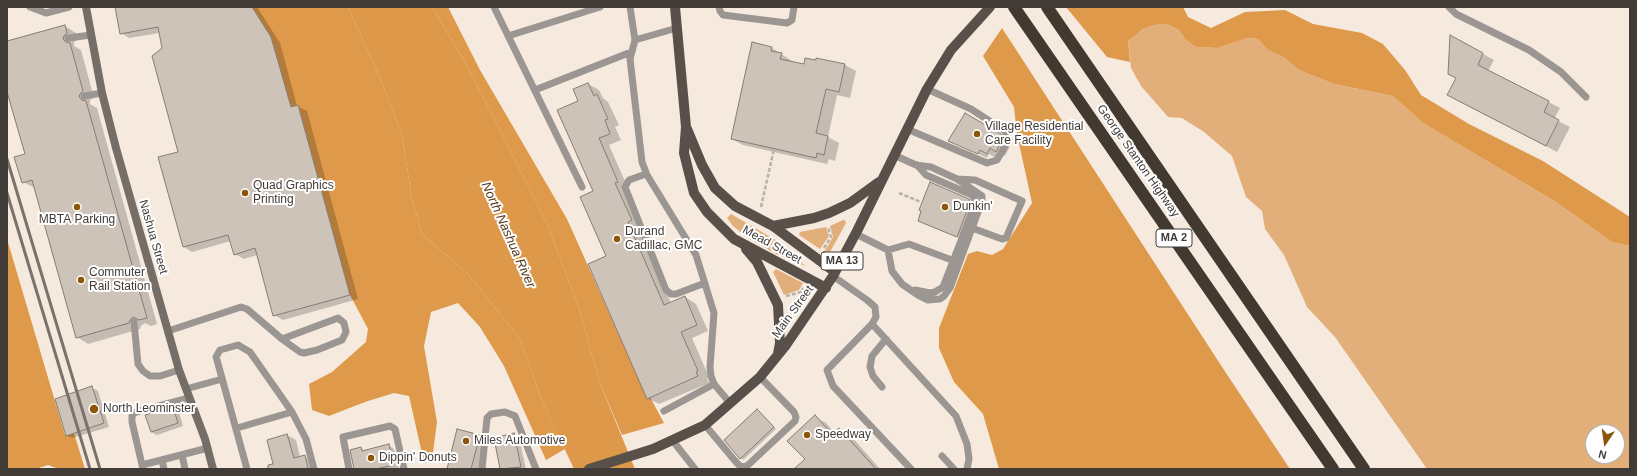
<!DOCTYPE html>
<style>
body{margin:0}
#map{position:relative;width:1637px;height:476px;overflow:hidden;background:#f6eadf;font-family:Helvetica,sans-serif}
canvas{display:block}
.frame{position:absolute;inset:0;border:8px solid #403b37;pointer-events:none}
.north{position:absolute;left:1585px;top:424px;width:40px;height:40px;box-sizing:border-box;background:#fff;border:1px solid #b3b1af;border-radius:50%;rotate:193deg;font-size:11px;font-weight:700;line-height:16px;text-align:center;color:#403b37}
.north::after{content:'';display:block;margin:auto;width:14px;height:18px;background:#8c5507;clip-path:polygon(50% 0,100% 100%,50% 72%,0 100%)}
</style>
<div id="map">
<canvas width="1637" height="476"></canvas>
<div class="frame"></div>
<div class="north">N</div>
</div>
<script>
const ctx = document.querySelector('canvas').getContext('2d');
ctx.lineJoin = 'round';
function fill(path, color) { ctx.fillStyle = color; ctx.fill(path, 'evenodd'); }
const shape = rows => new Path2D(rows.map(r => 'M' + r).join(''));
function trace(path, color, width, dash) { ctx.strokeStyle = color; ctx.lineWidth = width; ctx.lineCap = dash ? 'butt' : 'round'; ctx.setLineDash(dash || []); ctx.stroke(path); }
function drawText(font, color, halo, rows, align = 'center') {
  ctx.font = font + ' Helvetica,sans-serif'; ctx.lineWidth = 4; ctx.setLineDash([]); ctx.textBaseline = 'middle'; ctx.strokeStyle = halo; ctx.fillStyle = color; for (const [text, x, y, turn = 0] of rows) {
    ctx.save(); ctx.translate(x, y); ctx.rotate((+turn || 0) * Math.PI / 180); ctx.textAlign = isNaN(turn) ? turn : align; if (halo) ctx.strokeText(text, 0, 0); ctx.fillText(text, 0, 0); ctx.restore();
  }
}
fill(shape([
 [1167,24,1179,30,1186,40,1196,47,1218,48,1246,38,1258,39,1268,50,1285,58,1299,70,1334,84,1393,96,1423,123,1556,202,1612,242,1630,246,1630,469,1427,469,1335,337,1307,307,1284,255,1265,229,1262,211,1246,197,1232,156,1204,132,1182,118,1168,117,1141,86,1131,68,1128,41,1143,29,1154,25],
 [1593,432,1617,432,1617,456,1593,456],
 [731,214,779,242,790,250,805,266,776,254,745,236,733,226,727,218],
 [843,220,845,220,846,223,830,252,826,253,824,252,833,237,830,226],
 [826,227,829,236,820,249,799,235,800,232],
 [776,269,803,283,799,290,784,295,773,272]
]), '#e2af7a');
fill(shape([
 [252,7,348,7,382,82,402,135,412,199,422,234,468,274,520,339,543,403,565,449,546,460,504,366,480,327,458,303,431,312,424,346,437,422,432,460,423,458,409,396,394,393,365,402,329,416,312,410,309,384,332,372,366,342,368,329,350,295,298,105,291,107,271,37],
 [432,7,448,7,480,70,567,219,647,398,650,397,664,423,622,435,599,381,580,311,548,226,470,71],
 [1066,7,1183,7,1188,17,1211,28,1245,12,1285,10,1313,24,1362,33,1383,44,1405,70,1421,95,1469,124,1543,161,1630,217,1630,246,1612,242,1556,202,1423,123,1393,96,1334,84,1299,70,1285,58,1268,50,1258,39,1247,38,1218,48,1196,47,1186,40,1179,30,1167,24,1154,25,1143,29,1128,41,1130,62,1107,57],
 [1002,28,1226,373,1290,469,999,469,983,414,954,382,939,348,939,328,968,254,977,251,992,255,1003,249,1032,203,1017,134,1014,107,983,56],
 [7,239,65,435,74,433,85,469,59,469,48,465,36,469,7,469]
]), '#df994a');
fill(shape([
 [348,7,432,7,470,71,548,226,580,311,599,381,635,469,574,469,543,403,520,339,468,274,422,234,412,199,402,135,382,82]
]), '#de9849');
fill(shape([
 [116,7,257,7,280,43,297,106,307,111,358,299,283,320,274,315,257,255,244,259,235,254,231,241,192,252,184,247,179,153,160,33,129,38,121,33],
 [65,26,76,33,78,40,74,42,74,46,81,50,94,98,90,100,90,104,97,108,157,324,151,326,145,323,141,326,140,329,88,344,77,337,35,188,23,182,26,155,7,88,7,42],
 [772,48,792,61,792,62,805,65,845,65,856,71,850,98,837,95,828,137,839,143,835,161,829,159,827,164,743,145,732,139],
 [1483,54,1494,60,1488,71,1560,108,1554,119,1570,127,1557,152,1459,101],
 [588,84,599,90,603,98,608,102,619,125,615,127,621,140,609,145,628,188,639,228,671,303,685,297,696,304,708,331,692,338,709,377,707,378,709,383,659,404,647,398,608,257,594,192,580,101],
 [965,114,1009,140,1010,146,1005,156,999,152,996,158,989,154,987,158,949,140],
 [968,200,977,205,966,241,919,221],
 [92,388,98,391,109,427,72,438,66,435],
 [173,408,179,412,183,426,157,435,151,432],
 [757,410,776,429,743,460,741,458],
 [815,417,826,423,835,433,840,429,851,436,880,469,795,469,806,459],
 [287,435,296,440,300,457,304,456,313,461,315,469,264,469,274,465],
 [480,435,488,440,480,469,448,469],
 [513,435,519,438,526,469,501,469,495,439],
 [388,445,394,449,399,468,355,469,361,448,365,451]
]), '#0003');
const building = shape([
 [115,7,252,7,271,37,291,107,298,105,350,295,273,316,255,248,234,255,228,235,183,247,158,157,178,152,152,56,162,48,158,27,120,34,115,7],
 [65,25,67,33,64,36,63,39,66,42,70,43,83,91,80,94,79,97,82,100,86,101,147,318,139,320,133,317,130,320,129,323,76,338,32,180,22,183,14,157,25,154,7,92,7,41,65,25],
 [1450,35,1483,53,1478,65,1549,101,1544,112,1559,120,1546,146,1447,95,1456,78,1448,74,1450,35],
 [752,42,772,47,771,51,782,53,780,59,804,64,805,58,816,60,816,58,845,64,839,92,826,89,816,133,828,136,824,155,817,153,816,158,731,139,752,42],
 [588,83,594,96,597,94,608,119,605,120,610,134,599,138,618,182,615,183,632,220,628,222,664,305,685,296,697,325,681,332,698,371,696,372,698,376,647,399,588,264,606,256,580,197,593,191,557,110,578,101,573,89,588,83],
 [965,113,1001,134,1002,140,996,152,990,148,987,154,980,150,978,154,948,141,965,113],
 [930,182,969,199,970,203,957,237,918,221,921,211,919,210,930,182],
 [92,386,104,423,66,436,55,399,92,386],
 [173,407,178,423,151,432,145,415,173,407],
 [757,409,774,427,740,459,724,440,757,409],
 [815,415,832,434,839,428,876,469,794,469,805,459,787,441,815,415],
 [457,429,480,435,471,469,447,469,457,429],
 [514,433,521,467,500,469,494,438,514,433],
 [287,434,294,458,305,455,308,469,268,469,268,465,273,464,267,440,287,434],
 [389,444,394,465,376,469,354,469,350,450,361,447,362,451,389,444]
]);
fill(building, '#cec3b8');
trace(building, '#867c72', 1);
trace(shape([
 [899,193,921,202],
 [761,207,774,149],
 [824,248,831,237,828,227],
 [786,296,801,292,803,288]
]), '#bab1a8', 2.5, [4, 2]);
trace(shape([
 [30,7,46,13,69,7],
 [494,7,582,187],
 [630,7,635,40,630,59,642,162,647,175,696,255,714,313,710,367,711,376,714,384,730,403],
 [719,7,720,11,723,15,787,23,792,20,794,7],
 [1449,7,1456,14,1529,50,1561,72,1586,97],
 [508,36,600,7],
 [68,38,91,35],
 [635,40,677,28],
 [535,90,631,52],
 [84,96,102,93],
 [907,129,987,163,997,160,1003,150,1007,141,1005,131,971,109,927,89],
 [894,155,916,165,931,167,957,179,975,180,1022,201,1006,238,1002,239,972,228],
 [646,174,629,180,625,187,666,290,671,294,676,294,705,283],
 [856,234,888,250,909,244,957,262],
 [888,250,892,271,902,284,918,295,928,300,940,299,944,296,950,288,982,201,982,196,957,179],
 [833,276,867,300,875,307,876,317,872,324,827,370,833,386,911,469],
 [915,290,930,293,935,292,943,287,976,202,972,195,926,175,917,165],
 [134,322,138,364,143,371,150,376,160,376,179,370],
 [872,324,956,416,967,444,969,459,967,469],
 [168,331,241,307,247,309,282,339,293,347,300,352,304,353,317,350,342,340,346,332,344,323,338,318,282,339],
 [882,387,873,376,870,367,872,356,886,339],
 [186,389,222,379],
 [664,411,714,384],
 [705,425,736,462,741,467,747,466,795,421,796,417,794,412,760,377],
 [237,428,292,412,306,439,314,469],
 [673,441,695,469],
 [182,455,185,469],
 [942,456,954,469],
 [162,460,164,469],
 [142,465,208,448],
 [143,469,132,422,132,415,136,412,189,398],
 [247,469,217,360,216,357,220,350,238,345,250,352,292,412],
 [349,469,343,437,390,426,395,429,404,469],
 [482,469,487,418,491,414,505,412,515,416,536,469]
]), '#9b9692', 7);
trace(shape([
 [86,7,102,93,116,148,179,370,205,439,213,469]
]), '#746e67', 8);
trace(shape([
 [675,7,686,127,684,153,694,193,707,212,734,239,826,288],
 [687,129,702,165,715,188,735,206,773,226,835,272],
 [773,226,814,218,829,213,850,203,879,182],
 [746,249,757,262,778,305,780,343,778,354],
 [589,469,653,449,705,425,760,377,786,345,833,276,857,231,927,89,951,50,990,7]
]), '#595149', 10);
trace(shape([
 [1014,7,1333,469],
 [1047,7,1364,469]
]), '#423930', 12);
trace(shape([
 [7,159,100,469],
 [7,193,90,469]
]), '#7a736c', 3);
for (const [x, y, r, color] of [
 [977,134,4,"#8c5507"],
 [245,193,4,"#8c5507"],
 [77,207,4,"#8c5507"],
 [945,207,4,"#8c5507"],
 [617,239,4,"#8c5507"],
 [81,280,4,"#8c5507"],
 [94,409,5,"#8c5507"],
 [807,435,4,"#8c5507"],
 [466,441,4,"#8c5507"],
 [371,458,4,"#8c5507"]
]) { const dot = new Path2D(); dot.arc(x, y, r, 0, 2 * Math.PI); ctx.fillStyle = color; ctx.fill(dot); trace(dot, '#fff', 1.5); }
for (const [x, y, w] of [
 [1174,238,36],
 [842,261,42]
]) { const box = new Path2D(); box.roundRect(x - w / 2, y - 9, w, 18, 3); ctx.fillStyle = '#fff'; ctx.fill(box); trace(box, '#403b37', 1); }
drawText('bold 11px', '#403b37', null, [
 ["MA 2",1174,238],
 ["MA 13",842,261]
]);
drawText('12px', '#403b37', '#fff', [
 ["Village Residential",985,127],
 ["Care Facility",985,141],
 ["Quad Graphics",253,186],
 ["Printing",253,200],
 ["Dunkin'",953,207],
 ["MBTA Parking",77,220,"center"],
 ["Durand",625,232],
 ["Cadillac, GMC",625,246],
 ["Commuter",89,273],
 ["Rail Station",89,287],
 ["North Leominster",103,409],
 ["Speedway",815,435],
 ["Miles Automotive",474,441],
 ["Dippin' Donuts",379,458]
], 'left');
drawText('12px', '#403b37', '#fff', [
 ["George Stanton Highway",1138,161,55],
 ["Nashua Street",153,237,74],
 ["Mead Street",772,245,29],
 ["Main Street",793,312,-54]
]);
drawText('italic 13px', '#593c1b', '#fff', [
 ["North Nashua River",508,235,66]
]);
</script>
